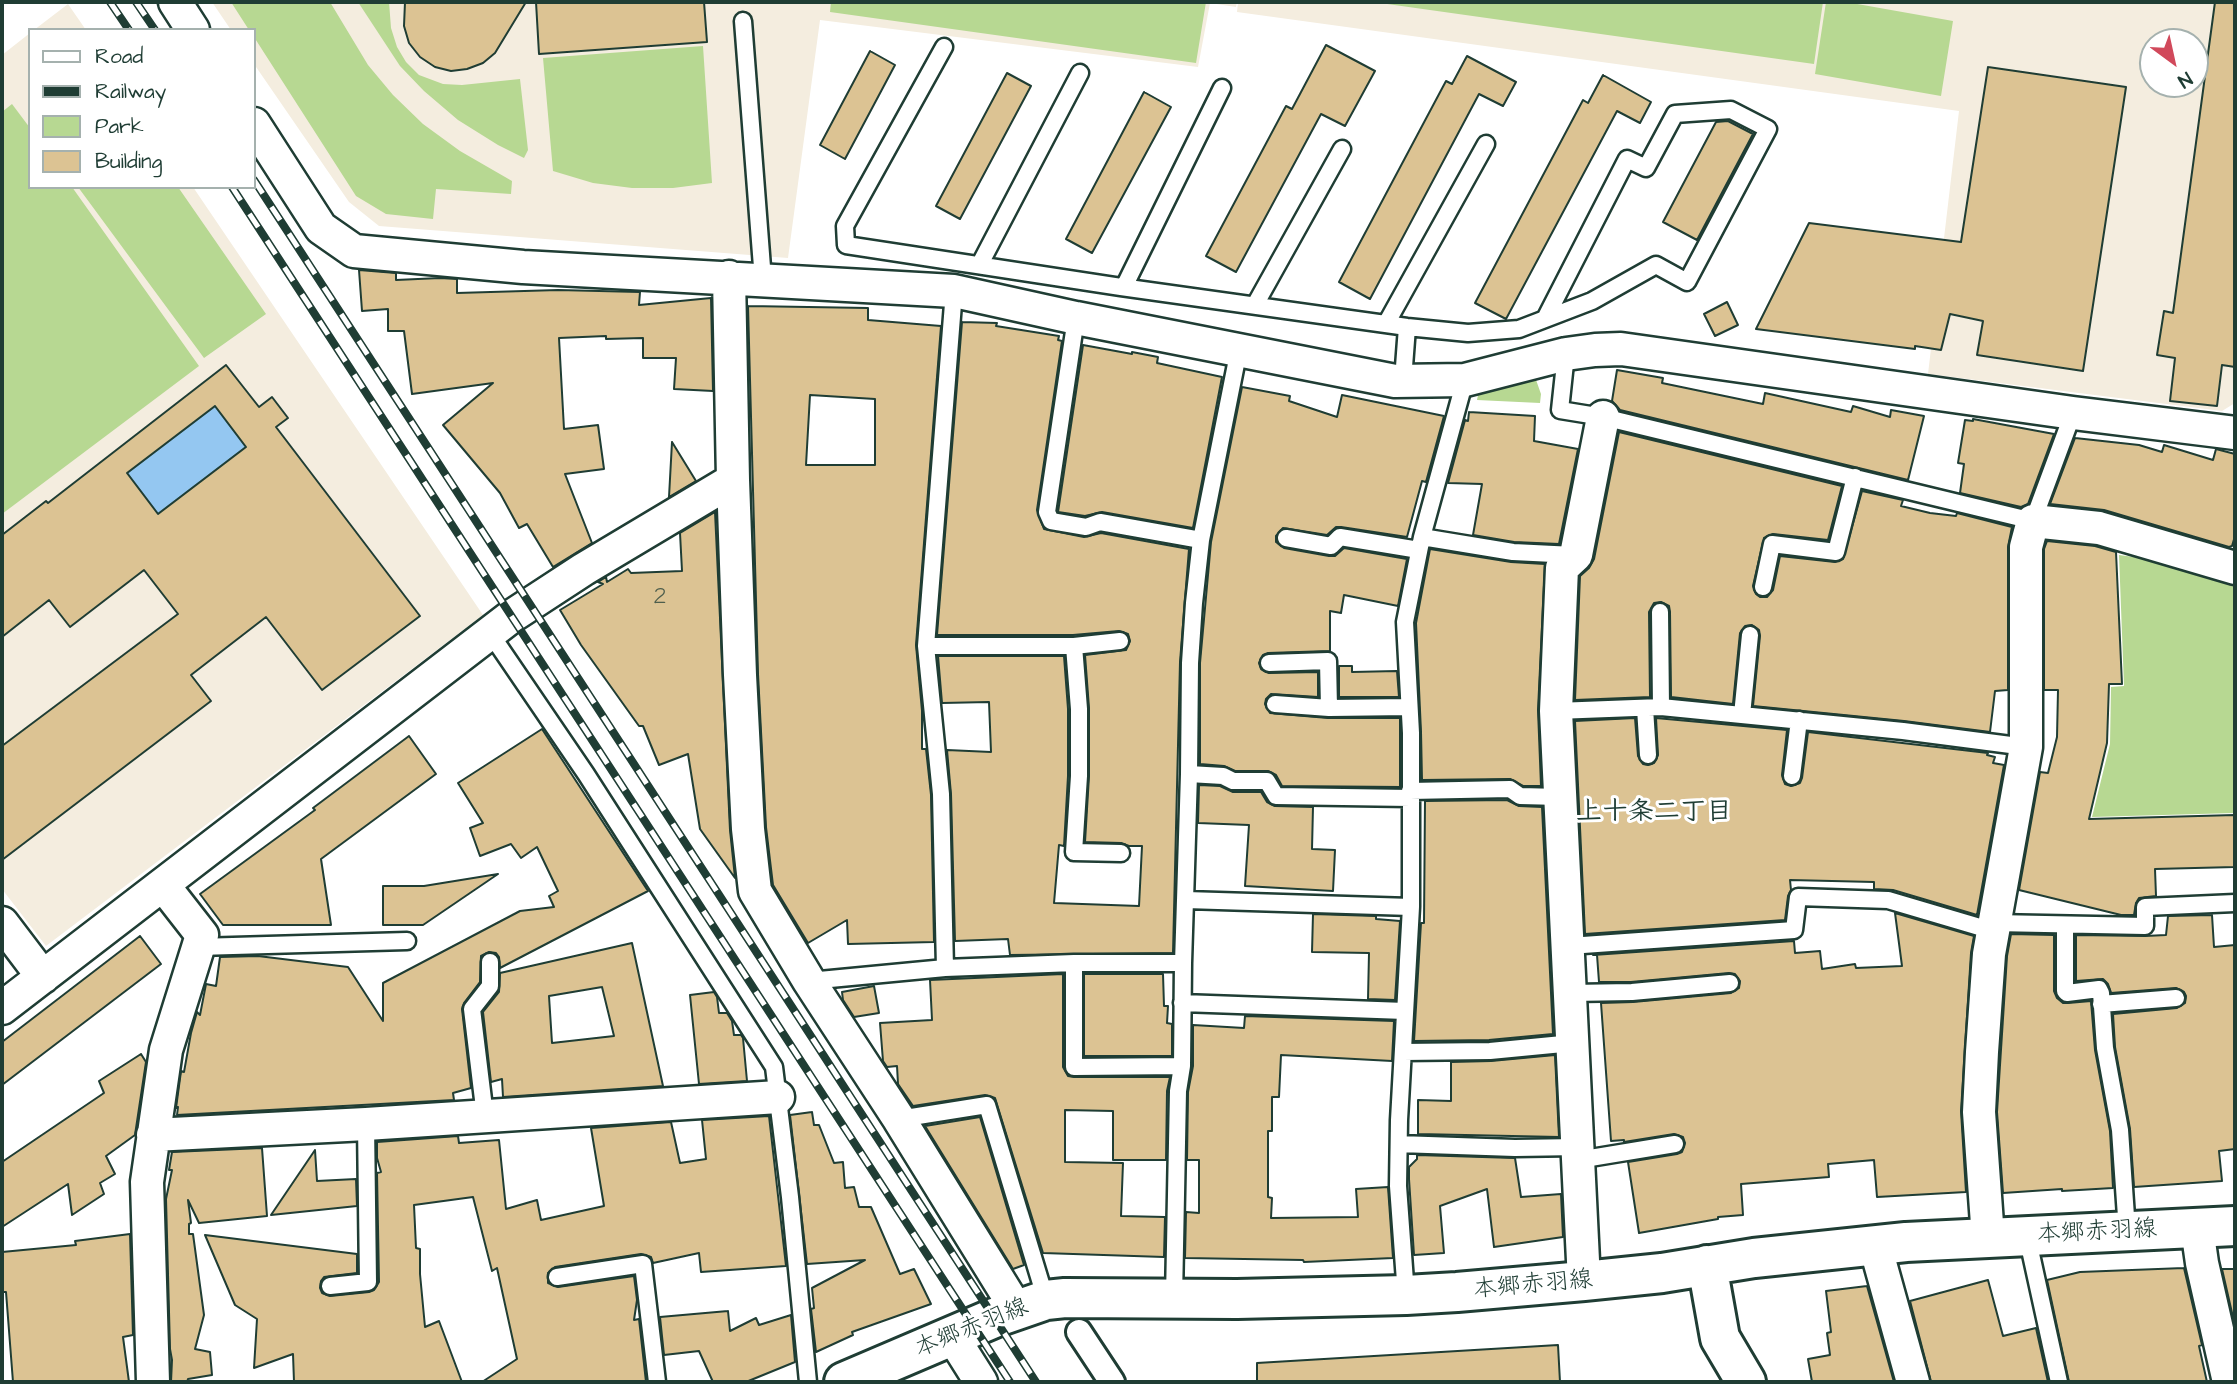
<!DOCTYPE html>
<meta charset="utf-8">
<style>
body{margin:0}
#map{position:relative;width:2237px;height:1384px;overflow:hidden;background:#fff;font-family:"Architects Daughter",sans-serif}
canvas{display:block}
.frame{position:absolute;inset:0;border:4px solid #1f3d34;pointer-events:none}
.legend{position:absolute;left:28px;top:28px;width:228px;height:161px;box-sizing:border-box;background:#fff;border:2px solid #a5b1ae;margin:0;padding:9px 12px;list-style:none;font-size:21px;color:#1f3d34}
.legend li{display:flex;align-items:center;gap:14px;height:35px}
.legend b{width:35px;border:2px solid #a5b1ae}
.north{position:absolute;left:2139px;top:28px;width:70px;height:70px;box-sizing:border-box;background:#fff;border:2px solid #a5b1ae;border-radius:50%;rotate:147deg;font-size:19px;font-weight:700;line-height:28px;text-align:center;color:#1f3d34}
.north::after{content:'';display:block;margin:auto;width:24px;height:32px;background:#d1495b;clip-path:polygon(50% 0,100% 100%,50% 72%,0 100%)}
</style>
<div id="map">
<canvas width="2237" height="1384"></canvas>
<div class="frame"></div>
<ul class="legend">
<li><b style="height:9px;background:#fff"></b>Road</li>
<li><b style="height:9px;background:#1f3d34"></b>Railway</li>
<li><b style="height:19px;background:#b7d892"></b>Park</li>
<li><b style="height:19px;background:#dcc393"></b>Building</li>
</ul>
<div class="north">N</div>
</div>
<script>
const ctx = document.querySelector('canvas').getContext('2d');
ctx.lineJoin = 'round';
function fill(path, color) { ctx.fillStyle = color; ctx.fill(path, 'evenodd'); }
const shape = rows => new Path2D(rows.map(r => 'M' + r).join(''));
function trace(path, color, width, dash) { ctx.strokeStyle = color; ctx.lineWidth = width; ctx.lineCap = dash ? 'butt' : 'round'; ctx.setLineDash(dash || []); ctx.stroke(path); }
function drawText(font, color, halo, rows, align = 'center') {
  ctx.font = font + ' "Architects Daughter","Klee One",sans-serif'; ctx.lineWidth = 6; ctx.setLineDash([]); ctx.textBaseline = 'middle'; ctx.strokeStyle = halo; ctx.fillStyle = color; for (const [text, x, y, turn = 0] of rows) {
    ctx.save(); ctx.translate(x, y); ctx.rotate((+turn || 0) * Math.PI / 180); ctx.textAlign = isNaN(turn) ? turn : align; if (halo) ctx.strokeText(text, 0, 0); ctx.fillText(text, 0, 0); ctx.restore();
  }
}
fill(shape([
 [212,2,1237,2,1236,7,1210,3,1198,67,820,20,788,258,379,226,349,202,254,64,254,30,231,30],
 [1238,2,2235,2,2235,403,2222,411,1928,374,1959,111,1237,12],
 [2153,42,2195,42,2195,84,2153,84],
 [68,4,86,30,34,30],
 [30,33,30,187,193,187,483,615,46,946,2,889,2,55]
]), '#f4eddf');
fill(shape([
 [231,2,330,2,368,65,393,95,423,124,460,151,512,181,511,194,436,189,433,219,386,214,356,196,254,37,254,30,249,30],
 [358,2,389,2,391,28,397,47,406,62,419,75,443,84,462,85,520,79,528,150,524,158,498,145,458,120,424,91,400,66],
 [831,2,1206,2,1196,63,830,12],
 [1373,2,1823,2,1814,64],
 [1826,2,1846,2,1953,21,1941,96,1815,74],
 [703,46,712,183,673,188,632,188,593,183,553,171,543,58],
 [12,104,30,128,30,187,72,187,199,366,2,514,2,112],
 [78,187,178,187,266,314,204,358],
 [1535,377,1541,394,1540,403,1477,400,1478,395,1484,387],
 [2119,555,2164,561,2235,584,2235,813,2092,817,2110,744,2111,687,2124,686]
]), '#b7d892');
const water = shape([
 [215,406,246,447,158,514,127,473,215,406]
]);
fill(water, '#94c7f1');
trace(water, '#6590a5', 2);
const building = shape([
 [405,2,526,2,495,53,483,63,467,69,451,71,435,67,420,57,409,43,404,26,405,2],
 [536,2,704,2,707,42,539,54,536,2],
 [2215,2,2235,2,2235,367,2222,365,2217,406,2170,401,2175,358,2157,355,2164,311,2173,313,2215,2],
 [1326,45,1375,71,1345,126,1321,114,1236,272,1206,256,1286,106,1292,109,1326,45],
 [870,51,895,65,845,159,820,145,870,51],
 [1467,56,1516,82,1503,106,1479,94,1370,299,1339,282,1446,81,1452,84,1467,56],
 [1988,67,2126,87,2083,371,1977,355,1983,321,1950,314,1941,350,1915,346,1915,349,1756,329,1809,223,1961,242,1988,67],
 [1007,73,1031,86,960,219,936,206,1007,73],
 [1603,75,1651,102,1640,123,1617,111,1506,319,1475,303,1583,100,1588,103,1603,75],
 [1144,92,1171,107,1092,253,1066,239,1144,92],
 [1728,121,1753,134,1697,240,1663,222,1716,122,1728,121],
 [359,270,396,273,396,280,440,278,457,279,457,293,558,290,640,292,639,305,711,298,713,391,674,389,676,358,643,358,643,338,606,339,606,336,559,338,564,429,598,425,604,469,565,474,592,543,553,567,527,524,519,528,500,493,443,425,493,383,412,394,404,331,388,331,388,309,362,311,359,270],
 [1727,302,1738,325,1715,336,1704,314,1727,302],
 [748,306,868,308,868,320,941,326,916,645,922,711,922,749,926,749,931,795,934,942,848,944,847,920,808,943,773,885,766,827,758,674,748,306],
 [810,395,875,399,875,465,806,465,810,395],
 [962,322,997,323,996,326,1059,336,1058,340,1062,341,1037,510,1044,529,1084,537,1101,533,1189,549,1180,662,1173,953,1010,955,1008,939,955,941,951,794,947,750,991,752,989,702,942,703,938,656,1064,656,1068,709,1068,776,1064,846,1059,845,1054,903,1139,906,1142,846,1129,846,1121,843,1085,842,1089,776,1089,708,1085,655,1126,650,1130,641,1128,634,1119,631,1073,635,937,635,962,322],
 [1083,345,1132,354,1132,352,1158,357,1157,363,1222,377,1193,528,1102,512,1085,516,1058,512,1083,345],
 [226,365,259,407,272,397,288,418,276,427,420,616,322,690,266,617,191,675,211,701,2,860,2,746,178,614,144,570,70,627,49,600,2,637,2,535,46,501,48,503,226,365],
 [215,406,246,447,158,514,127,473,215,406],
 [1617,370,1663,378,1662,383,1763,404,1765,393,1851,412,1853,406,1890,417,1891,410,1924,416,1908,480,1620,410,1612,401,1617,370],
 [1242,387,1290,396,1289,401,1337,417,1342,395,1444,416,1426,482,1422,481,1407,537,1341,527,1336,527,1327,535,1283,528,1276,536,1276,542,1284,548,1329,556,1335,556,1344,548,1407,559,1398,606,1344,595,1341,613,1330,611,1330,651,1268,653,1263,655,1259,663,1261,669,1269,673,1318,672,1318,697,1271,694,1266,699,1265,704,1270,713,1328,718,1400,718,1400,787,1282,786,1276,775,1268,771,1235,771,1224,766,1200,764,1200,663,1211,542,1242,387],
 [1469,412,1535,416,1534,441,1578,449,1559,544,1514,542,1473,535,1482,484,1448,483,1465,420,1468,421,1469,412],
 [1973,419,2054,434,2028,504,2021,507,1960,493,1964,464,1958,463,1965,420,1973,421,1973,419],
 [1619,432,1842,486,1828,540,1773,534,1764,538,1753,586,1756,594,1760,597,1767,597,1773,590,1780,556,1835,562,1843,559,1862,491,1903,500,1901,506,1930,513,1956,516,1957,513,2012,527,2008,547,2008,690,1995,691,1990,732,1904,721,1753,706,1760,636,1759,630,1752,625,1745,626,1740,633,1733,704,1671,697,1670,612,1669,606,1661,602,1654,603,1649,612,1650,697,1575,700,1580,576,1589,568,1594,559,1619,432],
 [2075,438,2139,445,2162,452,2164,445,2213,460,2216,449,2235,454,2235,536,2232,546,2229,547,2104,510,2050,504,2075,438],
 [672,442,696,481,669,497,672,442],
 [715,512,730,830,735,878,700,829,688,754,659,765,643,726,639,726,581,645,560,610,603,584,598,582,606,577,607,582,628,569,631,573,682,571,680,533,715,512],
 [2047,541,2095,546,2116,552,2122,684,2109,684,2107,743,2089,819,2235,815,2235,867,2155,869,2156,896,2139,898,2136,903,2134,915,2121,915,2019,890,2040,772,2048,773,2057,737,2058,690,2044,690,2044,549,2047,541],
 [1430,549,1511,562,1545,564,1538,710,1541,786,1523,786,1510,779,1422,780,1421,732,1416,623,1430,549],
 [1339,666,1352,666,1352,672,1397,671,1399,697,1339,697,1339,666],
 [1635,718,1638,756,1643,764,1648,765,1654,763,1658,755,1656,718,1787,730,1782,775,1785,784,1791,786,1800,783,1802,778,1808,732,1988,753,1987,755,1995,757,1993,763,2004,765,1977,915,1893,890,1874,889,1874,882,1790,880,1791,890,1788,896,1785,920,1585,934,1575,721,1635,718],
 [542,729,648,891,500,968,499,957,496,953,489,952,481,956,480,982,464,1003,462,1009,471,1088,453,1093,454,1100,177,1115,178,1107,176,1108,181,1071,184,1072,191,1033,197,1012,200,1015,206,984,216,986,220,957,258,956,348,967,383,1021,383,983,520,911,554,907,549,896,558,891,537,847,521,858,511,844,480,856,470,828,483,823,458,783,542,729],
 [409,736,436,774,321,859,331,925,223,925,200,894,315,810,313,808,409,736],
 [1199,785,1220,786,1233,792,1261,792,1267,802,1275,806,1313,807,1312,849,1335,850,1333,891,1245,886,1249,825,1198,823,1199,785],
 [1507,800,1519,806,1542,807,1553,1034,1489,1040,1414,1041,1421,923,1424,923,1425,801,1507,800],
 [498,874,423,925,383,925,383,886,424,886,498,874],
 [1895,913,1974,936,1971,953,1961,1111,1966,1192,1877,1197,1874,1160,1828,1164,1829,1177,1741,1184,1743,1215,1718,1217,1718,1219,1639,1233,1628,1162,1677,1154,1682,1152,1685,1143,1683,1137,1674,1134,1624,1142,1624,1140,1611,1141,1601,1003,1633,1002,1731,993,1739,988,1740,981,1735,974,1729,973,1631,982,1599,982,1597,955,1593,955,1794,941,1795,953,1820,951,1822,969,1855,964,1856,968,1902,966,1895,913],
 [1313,914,1376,916,1376,919,1400,921,1395,1000,1368,999,1369,953,1312,952,1313,914],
 [2212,915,2214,947,2235,945,2235,1149,2219,1151,2222,1181,2134,1187,2130,1129,2115,1047,2113,1014,2177,1008,2185,1003,2186,996,2184,992,2176,988,2111,993,2108,984,2103,979,2076,981,2076,935,2145,936,2166,935,2168,916,2212,915],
 [2011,934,2054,935,2054,991,2057,998,2063,1003,2068,1003,2091,1001,2095,1050,2110,1131,2113,1188,2062,1191,2062,1189,2003,1193,1997,1112,2007,956,2011,934],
 [140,936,161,964,2,1085,2,1042,140,936],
 [632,943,663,1086,503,1097,502,1079,491,1082,483,1012,499,992,500,973,632,943],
 [602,987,614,1036,552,1043,549,996,602,987],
 [1063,974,1063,1067,1068,1076,1074,1077,1170,1077,1167,1091,1166,1160,1113,1160,1113,1111,1065,1110,1065,1162,1123,1163,1121,1216,1165,1217,1164,1257,1043,1253,995,1098,985,1095,913,1106,898,1084,897,1066,887,1067,883,1061,880,1023,932,1020,930,980,1063,974],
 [1084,974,1163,974,1164,1006,1168,1006,1167,1023,1172,1024,1172,1056,1084,1056,1084,974],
 [874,986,879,1013,854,1017,843,1000,842,992,874,986],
 [714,992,717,997,719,1013,727,1013,732,1021,734,1035,741,1035,743,1038,747,1081,699,1084,690,995,714,992],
 [1245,1016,1394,1021,1392,1061,1281,1055,1279,1097,1272,1097,1272,1131,1268,1131,1268,1197,1272,1198,1271,1218,1358,1217,1356,1189,1388,1187,1393,1258,1304,1262,1303,1260,1185,1258,1186,1212,1199,1213,1199,1160,1187,1160,1188,1092,1193,1066,1193,1025,1244,1028,1245,1016],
 [141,1054,146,1062,135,1135,106,1156,115,1174,100,1183,104,1194,72,1215,68,1184,2,1227,2,1162,104,1093,99,1081,141,1054],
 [1555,1055,1559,1137,1418,1134,1418,1100,1451,1101,1451,1062,1491,1061,1555,1055],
 [812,1112,814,1125,819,1125,834,1163,843,1162,845,1188,854,1187,859,1207,871,1207,900,1274,914,1269,931,1304,852,1332,853,1335,816,1352,811,1309,814,1308,812,1288,865,1260,807,1264,790,1115,812,1112],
 [769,1116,786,1266,701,1272,699,1253,653,1263,651,1257,641,1254,555,1267,548,1273,548,1283,558,1287,634,1276,637,1300,634,1320,639,1319,646,1382,482,1382,517,1359,497,1268,492,1271,473,1197,414,1205,416,1248,420,1249,420,1274,425,1327,439,1321,462,1382,294,1382,293,1354,254,1368,257,1319,235,1305,205,1235,357,1254,357,1273,324,1277,321,1281,320,1288,322,1293,330,1296,369,1292,374,1290,379,1282,377,1173,381,1172,377,1158,377,1142,458,1136,459,1143,499,1140,506,1209,537,1200,541,1220,604,1206,591,1128,671,1122,680,1163,706,1159,702,1120,769,1116],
 [980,1117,1024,1265,1013,1269,925,1126,980,1117],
 [262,1148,267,1216,199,1223,188,1200,191,1223,189,1224,189,1234,193,1234,204,1315,195,1349,210,1352,212,1375,188,1379,187,1382,171,1382,172,1360,170,1349,166,1199,172,1170,169,1170,172,1152,262,1148],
 [315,1150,317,1181,356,1179,357,1206,271,1215,315,1150],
 [1417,1155,1515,1158,1521,1197,1561,1194,1563,1237,1494,1247,1487,1189,1440,1206,1444,1253,1414,1255,1409,1179,1409,1167,1417,1159,1417,1155],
 [130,1234,133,1335,123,1337,129,1382,13,1382,6,1292,2,1292,2,1252,76,1245,75,1241,130,1234],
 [2184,1268,2202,1345,2199,1346,2207,1382,2069,1382,2047,1280,2080,1272,2184,1268],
 [2222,1269,2235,1269,2235,1326,2222,1269],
 [1988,1280,2003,1336,2036,1328,2048,1382,1931,1382,1910,1301,1988,1280],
 [1867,1286,1894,1382,1812,1382,1808,1359,1830,1355,1827,1333,1831,1332,1826,1291,1867,1286],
 [728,1311,730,1331,756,1318,759,1325,791,1315,795,1362,746,1382,713,1382,699,1351,664,1355,660,1317,728,1311],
 [1558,1345,1560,1382,1257,1382,1257,1363,1558,1345]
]);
fill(building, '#dcc393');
trace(building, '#1f3d34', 2);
const service = shape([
 [743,21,763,280],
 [944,47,845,226,846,245,1121,287,1407,327,1468,333,1519,329,1592,301,1656,265,1687,282,1768,129,1731,110,1675,114,1646,168,1627,159,1545,319],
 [980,264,1080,73],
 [1124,287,1222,88],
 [1255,305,1342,149],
 [1076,318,1047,512,1051,521,1086,527,1100,522,1201,540],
 [1386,324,1486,144],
 [1566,354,1560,410,1603,417,2033,521,2073,413],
 [1403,380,1407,327],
 [1422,537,1513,552,1574,555],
 [1286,538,1331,546,1340,537,1419,550],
 [1763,587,1772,544,1836,552,1855,477],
 [1660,612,1661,707],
 [490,633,586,774,774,1067,790,1197,808,1382],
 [926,646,1074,646,1120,641],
 [1074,646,1079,709,1079,776,1074,852,1121,853],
 [1269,663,1328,661,1329,708],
 [1275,704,1329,708,1409,707],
 [1645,708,1648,755],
 [1556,711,1661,707,1903,731,2026,747],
 [1742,715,1750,635],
 [1189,774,1223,776,1233,781,1267,781,1276,796,1410,798],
 [1792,776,1799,720],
 [1410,791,1510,789,1520,796,1560,797],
 [1186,900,1411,907],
 [1995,923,2145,926,2145,907,2235,903],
 [2065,926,2065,991,2067,993,2099,989,2101,993,2105,1048,2120,1130,2127,1231],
 [1569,946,1794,930,1798,897,1888,900,1993,931],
 [198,947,407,941],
 [1074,963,1074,1067,1182,1066],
 [945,968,941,794,926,646,954,291],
 [809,981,945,968,1074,963,1183,963,1189,774,1190,663,1194,603,1201,540,1239,349],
 [1571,993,1632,992,1730,983],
 [1182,1003,1405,1011],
 [2101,1004,2176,998],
 [1403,1052,1490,1051,1573,1043],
 [485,1116,472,1009,490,986,490,962],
 [899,1119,987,1105,1046,1300],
 [1399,1144,1515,1148,1578,1147],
 [1578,1160,1675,1144],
 [2027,1236,2059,1382],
 [557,1277,643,1264,657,1382],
 [330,1286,368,1282,366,1124],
 [1406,1295,1398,1186,1399,1120,1411,907,1411,733,1405,622,1422,537,1465,380],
 [1174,1298,1178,1091,1182,1066,1183,963]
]);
const pedestrian = shape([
 [1079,1332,1112,1382]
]);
const minor = shape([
 [175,2,193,30],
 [254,124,321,228,354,251,523,267,954,291,1076,318,1395,381,1465,380,1566,354,1595,350,1621,349,2073,413,2235,433],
 [729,277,733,480,740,675,748,829,755,891,809,981,899,1119,1017,1310],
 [2,923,43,977],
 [2,1008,512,616,584,569,733,480],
 [153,1135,366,1124,778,1097],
 [2197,1228,2202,1263,2229,1382],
 [1988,1238,1979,1112,1982,1052,1989,954,2026,747,2026,547,2033,521,2099,528,2235,568],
 [1875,1245,1913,1382],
 [1584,1281,1556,711,1562,568,1576,555,1603,417],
 [952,1336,981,1382],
 [153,1382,147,1182,166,1050,202,935,163,885]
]);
const secondary = shape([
 [1707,1265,1720,1338,1746,1382],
 [844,1382,994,1318,1046,1300,1065,1298,1237,1299,1406,1295,1457,1292,1584,1281,1662,1273,1754,1258,1906,1242,2235,1226]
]);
trace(service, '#1f3d34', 21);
trace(pedestrian, '#1f3d34', 30);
trace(minor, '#1f3d34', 37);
trace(secondary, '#1f3d34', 44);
trace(service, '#fff', 16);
trace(pedestrian, '#fff', 24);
trace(minor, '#fff', 32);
trace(secondary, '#fff', 38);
const rail = shape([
 [110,2,129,30],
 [136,2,155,30],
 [254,180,1036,1382],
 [232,187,1010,1382]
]);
trace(rail, '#1f3d34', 8);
trace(rail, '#fff', 5, [16]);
drawText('21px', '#4e5e4c', null, [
 ["２",660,599]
]);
drawText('24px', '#1f3d34', '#fff', [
 ["本郷赤羽線",2097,1233,-3],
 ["本郷赤羽線",1533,1286,-5],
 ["本郷赤羽線",972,1329,-22]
]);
drawText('bold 26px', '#1f3d34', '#fff', [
 ["上十条二丁目",1654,814]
]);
</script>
